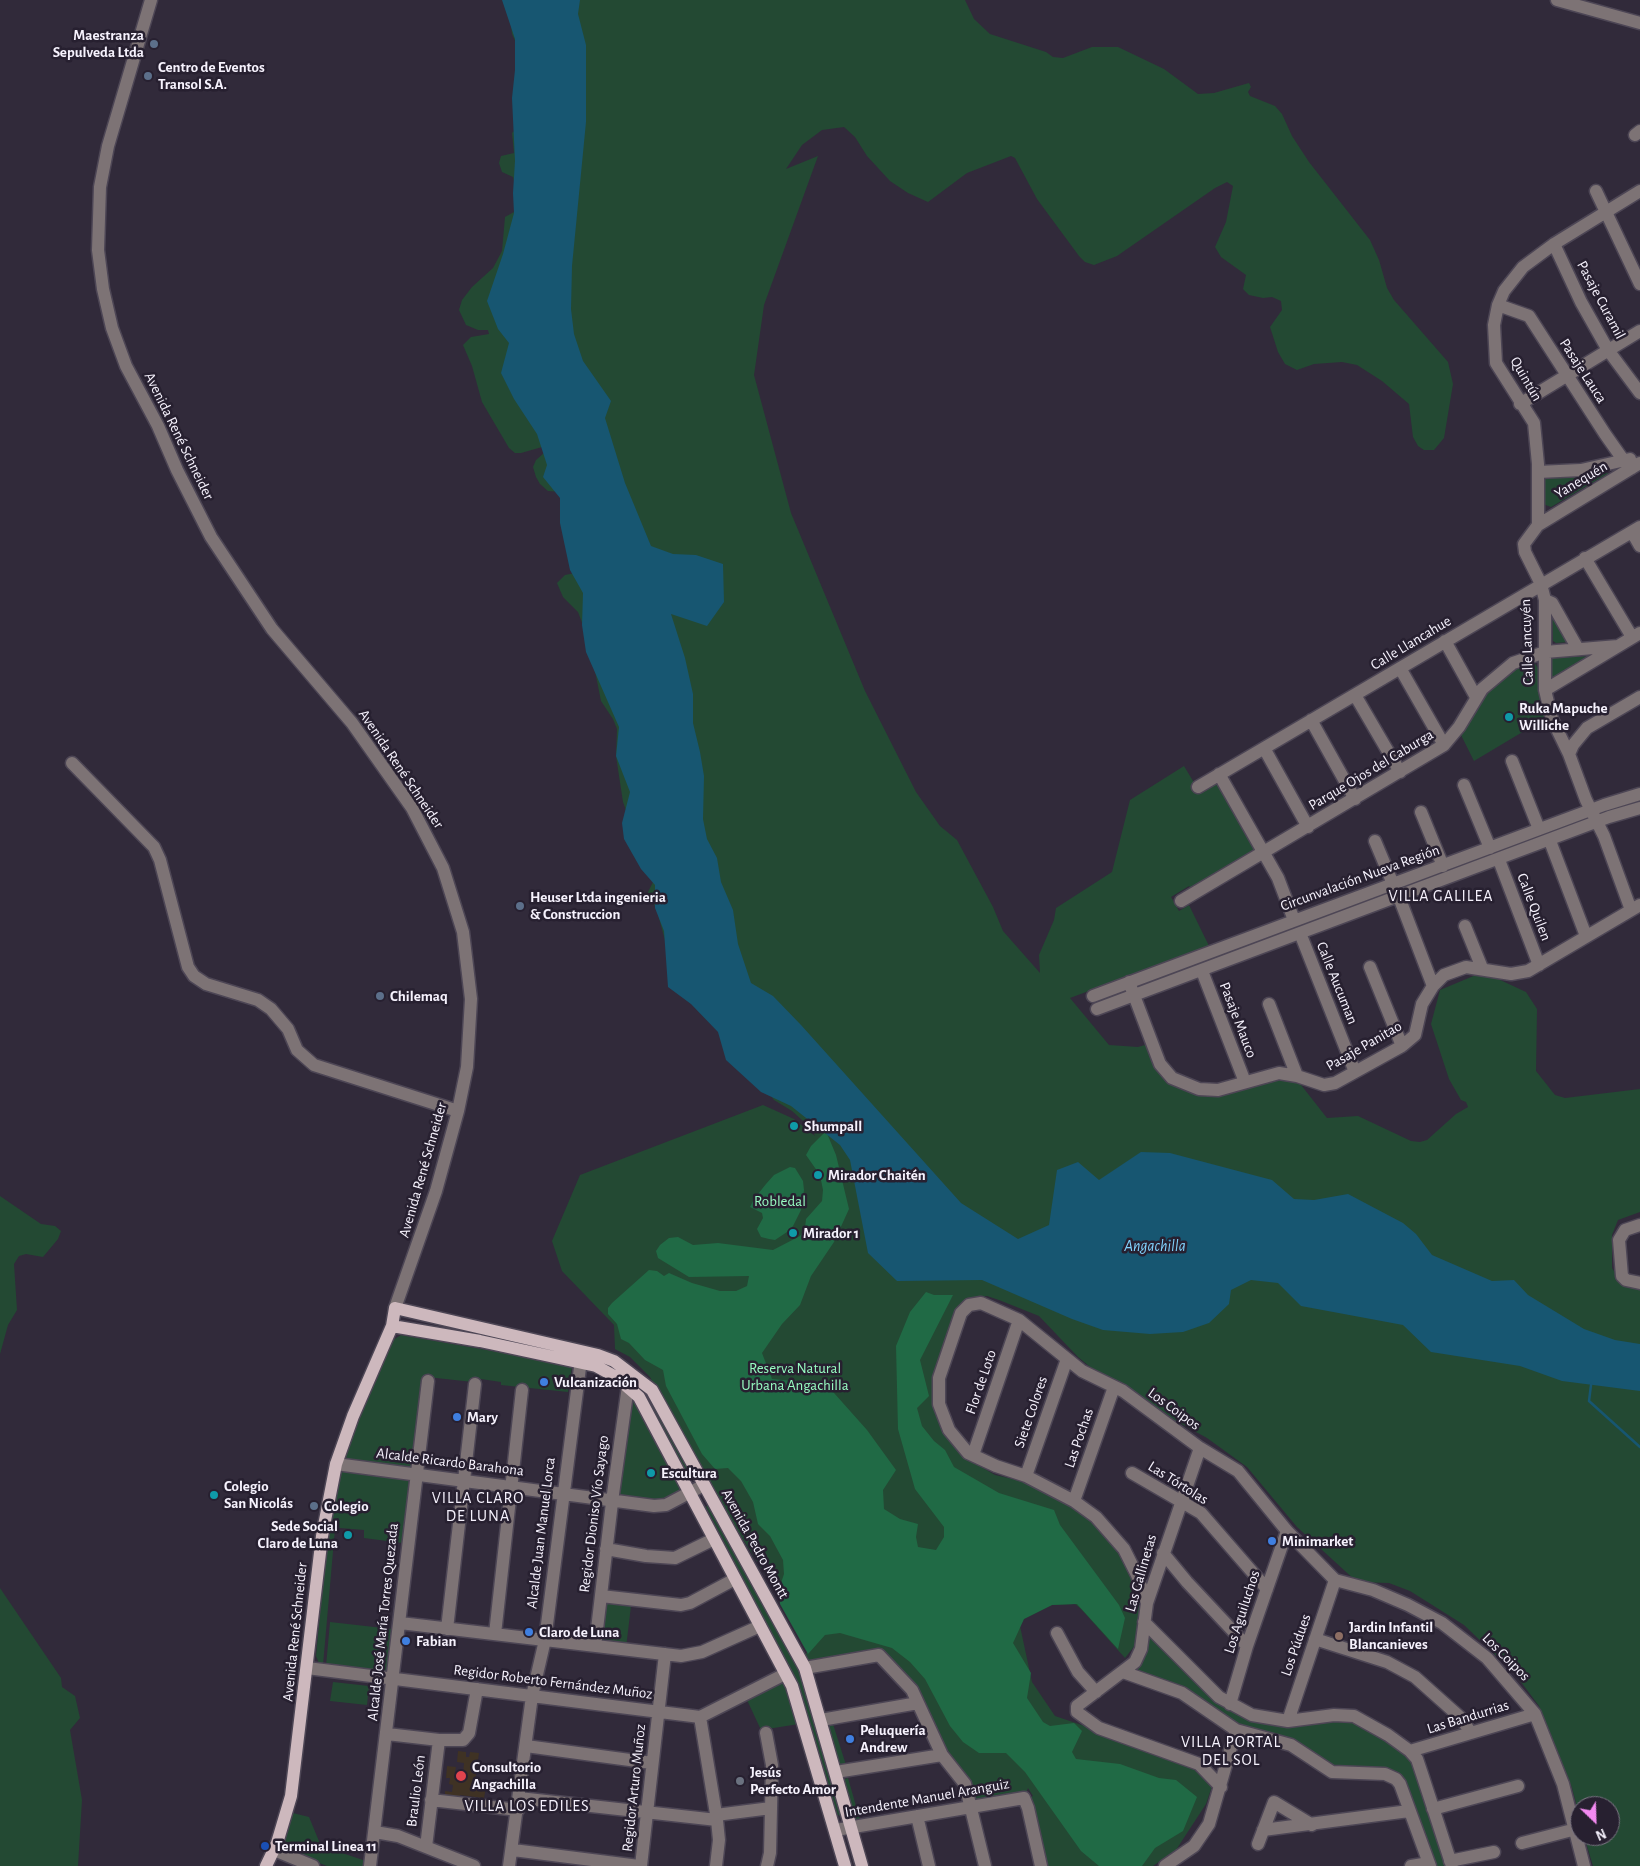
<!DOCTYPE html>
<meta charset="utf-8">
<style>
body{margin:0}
#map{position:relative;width:1640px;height:1866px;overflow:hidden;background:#312a3a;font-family:"Alegreya Sans",sans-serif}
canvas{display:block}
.north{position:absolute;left:1570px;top:1796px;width:50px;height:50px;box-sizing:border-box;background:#272030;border:1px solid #7a7482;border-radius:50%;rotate:156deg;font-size:14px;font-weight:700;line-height:20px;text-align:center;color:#f6f2fd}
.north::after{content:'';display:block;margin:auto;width:18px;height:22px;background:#f38af1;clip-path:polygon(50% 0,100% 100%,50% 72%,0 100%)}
</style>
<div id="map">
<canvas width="1640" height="1866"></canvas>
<div class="north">N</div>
</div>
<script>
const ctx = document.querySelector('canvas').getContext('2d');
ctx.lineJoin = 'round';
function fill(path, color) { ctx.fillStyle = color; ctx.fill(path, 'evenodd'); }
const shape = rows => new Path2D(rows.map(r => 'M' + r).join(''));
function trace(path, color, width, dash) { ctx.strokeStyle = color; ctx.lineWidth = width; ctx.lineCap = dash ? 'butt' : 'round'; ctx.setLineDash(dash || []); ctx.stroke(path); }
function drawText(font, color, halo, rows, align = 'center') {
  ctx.font = font + ' "Alegreya Sans",sans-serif'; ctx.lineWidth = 5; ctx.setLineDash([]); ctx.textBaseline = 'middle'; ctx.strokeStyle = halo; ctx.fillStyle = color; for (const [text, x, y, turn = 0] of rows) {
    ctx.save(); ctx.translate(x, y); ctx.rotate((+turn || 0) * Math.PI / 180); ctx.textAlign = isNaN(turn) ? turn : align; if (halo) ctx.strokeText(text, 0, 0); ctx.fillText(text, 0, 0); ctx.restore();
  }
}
fill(shape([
 [458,1751,466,1752,466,1757,469,1757,470,1752,479,1753,475,1782,482,1783,482,1787,486,1787,484,1798,460,1795,460,1799,445,1795,445,1791,452,1792,453,1785,449,1784,450,1778,446,1778,447,1766,456,1767,455,1772,463,1773,464,1763,457,1762]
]), '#3f3224');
fill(shape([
 [508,0,965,0,974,19,990,34,1046,52,1053,57,1063,58,1092,47,1118,47,1164,69,1198,94,1214,93,1249,83,1251,87,1248,92,1250,96,1275,106,1282,114,1292,136,1309,162,1370,240,1379,260,1387,288,1394,300,1448,362,1453,384,1444,438,1434,450,1424,450,1418,446,1413,437,1409,404,1382,381,1357,365,1342,362,1314,364,1297,370,1285,364,1278,352,1270,327,1282,310,1281,301,1272,297,1263,298,1249,295,1243,289,1246,275,1221,257,1215,247,1226,222,1233,186,1227,182,1215,188,1117,256,1094,265,1085,262,1079,256,1037,199,1015,158,1011,156,967,173,928,202,908,193,890,181,867,156,855,137,844,127,822,130,802,145,786,169,818,156,764,305,754,375,791,513,865,691,916,792,940,826,957,840,993,907,1003,931,1040,973,1039,955,1054,920,1056,908,1112,872,1130,800,1184,766,1199,791,1214,783,1220,785,1255,851,1192,890,1189,886,1171,897,1179,911,1189,905,1209,946,1070,998,1109,1045,1138,1047,1152,1043,1160,1063,1196,1088,1294,1076,1327,1118,1358,1116,1411,1141,1420,1142,1427,1140,1456,1114,1468,1107,1466,1102,1461,1100,1449,1079,1431,1024,1440,990,1483,972,1526,992,1537,1009,1536,1071,1555,1095,1565,1098,1640,1089,1640,1212,1618,1220,1612,1235,1612,1268,1623,1285,1640,1289,1640,1866,1593,1866,1584,1836,1610,1836,1610,1806,1580,1806,1580,1818,1572,1788,1539,1706,1515,1674,1464,1625,1410,1591,1389,1583,1357,1582,1297,1527,1247,1467,1207,1438,1176,1421,1137,1393,1095,1371,1078,1357,1039,1316,999,1300,987,1296,977,1298,970,1300,940,1378,945,1418,967,1455,978,1465,995,1475,1026,1482,1056,1495,1098,1525,1121,1550,1143,1598,1136,1644,1125,1658,1081,1609,1075,1604,1052,1605,1024,1619,1020,1626,1032,1682,1055,1716,1165,1753,1214,1780,1206,1804,1176,1850,1153,1866,1044,1866,1028,1798,1033,1796,1028,1788,1025,1796,977,1804,947,1757,926,1712,880,1651,806,1661,803,1656,809,1651,774,1588,705,1480,671,1420,650,1377,630,1357,615,1349,614,1325,562,1271,552,1241,580,1175,763,1105,794,1119,815,1136,812,1129,792,1111,774,1100,666,944,656,907,649,899,648,892,653,882,623,802,616,756,617,729,613,719,601,701,589,641,578,612,563,597,557,583,565,575,580,572,562,492,548,491,540,484,536,477,533,467,536,460,544,453,542,447,521,453,515,453,509,448,482,402,472,366,463,345,471,337,489,334,488,330,478,330,466,325,459,310,462,300,472,287,493,268,502,251,505,217,521,208,513,177,502,172,499,163,501,156,514,153,512,133,514,131,517,45,512,34],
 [1609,473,1551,507,1543,504,1544,480,1548,478],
 [1552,609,1569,642,1556,643,1553,641],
 [1593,656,1550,680,1550,660,1552,658],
 [1533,661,1538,668,1546,718,1474,761,1460,733,1476,707,1491,687,1515,668],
 [0,1196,41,1224,55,1226,61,1231,58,1239,43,1257,26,1254,19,1256,14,1264,17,1310,8,1325,0,1354],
 [401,1335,567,1364,572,1367,568,1392,501,1385,501,1382,474,1378,473,1382,427,1377,413,1465,408,1469,349,1462,346,1457,356,1424,393,1340],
 [596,1359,611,1365,648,1393,691,1473,687,1475,649,1404],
 [632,1395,681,1487,680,1493,666,1501,615,1497],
 [345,1469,405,1476,409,1481,402,1543,364,1538,364,1530,328,1527,337,1472],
 [709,1503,802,1672,841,1817,837,1814,796,1681,706,1507],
 [328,1529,335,1529,323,1665,319,1663,316,1656],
 [0,1588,61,1678,62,1687,75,1696,80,1718,70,1730,82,1800,78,1866,0,1866],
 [605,1603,631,1606,626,1648,599,1645],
 [330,1622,392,1629,388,1672,326,1666],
 [1152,1634,1252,1718,1353,1720,1396,1747,1413,1763,1448,1866,1433,1866,1404,1784,1330,1767,1236,1727,1136,1673,1136,1668,1145,1657,1149,1638],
 [333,1682,369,1686,367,1705,330,1701],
 [779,1683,785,1684,789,1690,799,1724,761,1730,747,1700],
 [833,1724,846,1765,839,1766,827,1726],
 [848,1778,860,1820,854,1822,842,1780],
 [293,1813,309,1817,321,1846,366,1861,364,1866,327,1866,281,1848]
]), '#234933');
fill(shape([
 [826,1131,836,1155,849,1209,834,1242,811,1276,800,1305,782,1324,762,1353,772,1379,826,1384,867,1430,896,1470,883,1490,884,1509,900,1519,918,1524,916,1537,918,1547,936,1550,944,1537,944,1527,915,1489,898,1429,896,1346,910,1312,926,1292,934,1295,953,1295,920,1360,929,1396,917,1408,922,1426,934,1441,945,1450,954,1467,999,1493,1054,1510,1060,1525,1119,1605,1125,1618,1118,1649,1077,1604,1052,1605,1024,1619,1013,1643,1031,1673,1027,1698,1043,1722,1050,1726,1074,1723,1082,1731,1072,1752,1076,1759,1120,1764,1159,1778,1176,1780,1197,1797,1183,1831,1155,1848,1142,1866,1099,1866,1081,1851,1025,1772,1006,1753,979,1753,963,1742,950,1726,925,1679,910,1662,892,1648,840,1633,825,1635,808,1654,780,1604,779,1589,784,1574,783,1560,770,1536,758,1524,753,1502,741,1481,728,1468,715,1469,702,1454,666,1386,663,1370,645,1360,629,1343,621,1339,617,1324,608,1314,608,1308,612,1303,649,1270,657,1271,664,1276,669,1273,692,1283,720,1291,736,1291,747,1286,749,1276,689,1277,658,1258,656,1251,660,1245,669,1238,678,1237,693,1245,718,1243,773,1250,800,1236,805,1228,806,1219,822,1201,823,1190,820,1175,806,1155,811,1146],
 [790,1167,795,1168,803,1181,804,1190,801,1210,793,1226,787,1232,775,1240,769,1239,761,1237,757,1229,763,1218,762,1213,750,1207,754,1199,766,1184,774,1175]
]), '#206a45');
fill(shape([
 [502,0,580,0,578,14,586,45,586,122,572,266,571,309,574,334,583,361,611,401,605,418,625,483,651,546,673,554,696,555,723,564,724,602,707,626,671,614,685,658,693,694,693,723,700,752,704,776,703,819,707,839,717,858,721,882,733,910,738,944,751,983,773,996,801,1025,961,1203,1018,1239,1049,1225,1057,1170,1078,1162,1099,1180,1141,1152,1170,1153,1272,1180,1294,1199,1314,1200,1348,1194,1403,1223,1416,1234,1432,1255,1492,1281,1514,1280,1528,1295,1584,1329,1615,1340,1640,1344,1640,1391,1562,1381,1520,1366,1431,1352,1403,1325,1301,1306,1278,1283,1251,1280,1231,1290,1229,1304,1209,1323,1183,1332,1150,1334,1103,1330,1072,1319,982,1280,897,1281,868,1253,850,1160,840,1145,791,1106,761,1092,726,1060,718,1032,691,1004,668,987,664,931,655,908,655,885,641,869,624,839,622,823,630,792,616,756,619,727,586,652,582,625,583,593,570,570,560,523,560,498,543,477,547,465,537,434,514,399,501,373,509,343,498,329,487,301,503,254,514,213,513,193,515,161,512,98,515,70,515,39]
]), '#175671');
trace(shape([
 [1591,1385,1589,1401,1640,1447]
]), '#175671', 2.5);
const minor = shape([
 [151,0,108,146,100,187,98,250,103,289,112,328,126,366,158,426,177,470,211,537,272,629,352,723,412,808,443,868,463,932,471,999,467,1067,458,1111,436,1191,395,1308],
 [1557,0,1640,23],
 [1635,135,1640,131],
 [1596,191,1640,284],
 [1554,244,1581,302,1608,350,1640,393],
 [1498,305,1529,316,1605,434,1624,461,1632,468],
 [1520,404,1640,331],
 [1538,472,1581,470,1630,459],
 [1538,525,1640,463],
 [1632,532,1640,546],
 [1585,558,1632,637],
 [1545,600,1552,603,1578,649],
 [1445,641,1476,697],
 [1400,668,1444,745],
 [1545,690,1640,633],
 [1355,695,1400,772],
 [1311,720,1355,799],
 [1264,748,1308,827],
 [1569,754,1552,719,1545,690,1545,600,1541,584,1525,552,1524,544,1538,525,1538,464,1534,423,1496,363,1494,325,1498,305,1504,291,1523,267,1554,244,1640,191],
 [1512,761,1539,829],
 [72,763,154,847,160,860,188,967,194,976,206,984,258,1000,271,1009,288,1029,297,1050,314,1065,458,1111],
 [1219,774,1278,878,1294,920],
 [1464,785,1490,848],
 [1198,787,1640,527],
 [1421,812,1443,866],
 [1375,841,1393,884],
 [1550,841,1586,936],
 [1499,860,1539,965],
 [1399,897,1433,986],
 [1181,901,1444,745,1459,727,1482,689,1513,663,1545,652,1618,646],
 [1631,910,1604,836,1586,800,1569,754,1573,745,1587,728,1640,697],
 [1465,926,1482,968],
 [1300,933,1355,1072],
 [1370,967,1402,1046],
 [1202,971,1245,1082],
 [1129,982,1160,1064,1172,1078,1199,1089,1218,1090,1279,1073,1297,1076,1324,1085,1335,1083,1355,1072,1402,1046,1415,1035,1422,1004,1433,986,1444,975,1466,967,1511,974,1528,971,1640,905],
 [1093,996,1604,805,1640,794],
 [1269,1004,1297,1076],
 [1097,1009,1609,817,1640,808],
 [1640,1225,1625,1230,1619,1240,1622,1276,1626,1280,1640,1283],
 [1200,1448,1147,1603,1141,1649,1135,1662,1077,1706,1077,1712,1099,1728,1199,1764,1221,1787],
 [973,1455,1019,1320],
 [336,1464,654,1506,666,1505,704,1485],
 [1132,1473,1201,1513,1267,1589],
 [1026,1476,1067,1359],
 [1074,1501,1114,1387],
 [606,1549,646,1556,675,1558,714,1539],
 [1163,1553,1187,1582,1247,1646],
 [601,1596,681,1605,690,1603,735,1579],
 [1147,1603,1137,1575,1124,1549,1096,1517,1074,1501,1026,1476,996,1466,968,1453,949,1430,939,1404,939,1378,961,1313,969,1305,981,1303,1019,1320,1082,1371,1123,1391,1200,1448,1238,1471,1287,1531,1335,1580,1373,1590,1408,1605,1442,1623,1487,1658,1535,1714,1563,1784,1584,1866],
 [1144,1622,1219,1697,1252,1715,1288,1721,1334,1715,1354,1716,1388,1735,1410,1751,1417,1759,1423,1777,1452,1866],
 [400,1623,681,1656,702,1652,760,1626],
 [447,1629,475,1384],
 [1057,1633,1078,1672,1096,1692],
 [495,1634,522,1390],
 [1315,1639,1387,1662,1415,1677,1461,1718,1471,1733],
 [595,1646,613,1494,628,1386],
 [307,1668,700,1717,785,1674],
 [805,1668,879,1655,912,1690,942,1755,965,1784,985,1866],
 [1123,1672,1182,1693,1236,1730,1291,1745,1332,1772,1385,1774,1396,1779,1400,1784,1430,1866],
 [1230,1704,1247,1646,1287,1531],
 [700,1717,717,1820,719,1840,716,1866],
 [821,1720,918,1703],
 [1288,1721,1335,1580],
 [766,1733,772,1765,770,1853,767,1866],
 [387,1734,439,1740,463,1740,469,1733,477,1689],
 [526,1746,652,1763],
 [1410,1751,1535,1714],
 [836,1772,942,1755],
 [519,1798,717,1820],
 [431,1800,518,1810],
 [1433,1809,1518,1786],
 [716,1815,771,1808],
 [917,1816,929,1866],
 [836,1830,1024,1798,1028,1808,1041,1866],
 [1263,1830,1409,1811],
 [375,1832,398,1836,474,1866],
 [1522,1843,1576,1829],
 [1258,1844,1274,1802,1312,1825],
 [426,1847,439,1740],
 [274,1850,313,1866],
 [513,1850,639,1866],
 [1450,1861,1494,1852],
 [370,1866,428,1381],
 [509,1866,532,1696,545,1640,582,1352],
 [641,1866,665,1654],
 [1165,1866,1194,1846,1209,1824,1236,1730],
 [1411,1866,1429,1863]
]);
const major = shape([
 [392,1326,480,1341,596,1366,616,1377,639,1397,792,1686,845,1866],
 [266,1866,277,1843,291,1796,322,1536,336,1464,353,1416,392,1326,395,1308,598,1355,614,1361,652,1390,805,1668,862,1866]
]);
trace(minor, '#4d4655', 15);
trace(major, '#4d4655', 15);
trace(minor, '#7d7375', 12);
trace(major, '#cdb8bd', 12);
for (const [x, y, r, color] of [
 [154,44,5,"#5c6f8a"],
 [148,76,5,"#5c6f8a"],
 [1509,717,5,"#0f9aa8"],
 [520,906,5,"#5c6f8a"],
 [380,996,5,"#5c6f8a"],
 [794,1126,5,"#0f9aa8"],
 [818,1175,5,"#0f9aa8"],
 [793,1233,5,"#0f9aa8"],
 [544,1382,5,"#3f7fe0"],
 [457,1417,5,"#3f7fe0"],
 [651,1473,5,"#0f9aa8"],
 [214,1495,5,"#0f9aa8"],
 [314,1506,5,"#5c6f8a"],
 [348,1535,5,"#0f9aa8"],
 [1272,1541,5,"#3f7fe0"],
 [529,1632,5,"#3f7fe0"],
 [1339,1636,5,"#8d6e63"],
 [406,1641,5,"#3f7fe0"],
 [850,1739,5,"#3f7fe0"],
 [461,1776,6,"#e0444e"],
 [740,1781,5,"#6b7280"],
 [265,1846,5,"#1a4fb4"]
]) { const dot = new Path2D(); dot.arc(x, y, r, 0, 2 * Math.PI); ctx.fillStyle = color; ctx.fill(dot); trace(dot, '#272030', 2); }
drawText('bold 15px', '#f6f2fd', '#272030', [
 ["Maestranza",144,35,"right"],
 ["Sepulveda Ltda",144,52,"right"],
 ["Centro de Eventos",158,67],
 ["Transol S.A.",158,84],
 ["Ruka Mapuche",1519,708],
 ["Williche",1519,725],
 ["Heuser Ltda ingenieria",530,897],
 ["& Construccion",530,914],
 ["Chilemaq",390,996],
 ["Shumpall",804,1126],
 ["Mirador Chaitén",828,1175],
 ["Mirador 1",803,1233],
 ["Vulcanización",554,1382],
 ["Mary",467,1417],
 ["Escultura",661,1473],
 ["Colegio",224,1486],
 ["San Nicolás",224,1503],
 ["Colegio",324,1506],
 ["Sede Social",338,1526,"right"],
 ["Claro de Luna",338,1543,"right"],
 ["Minimarket",1282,1541],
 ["Jardin Infantil",1349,1627],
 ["Blancanieves",1349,1644],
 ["Claro de Luna",539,1632],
 ["Fabian",416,1641],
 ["Peluquería",860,1730],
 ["Andrew",860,1747],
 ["Consultorio",472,1767],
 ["Angachilla",472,1784],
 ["Jesús",750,1772],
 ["Perfecto Amor",750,1789],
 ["Terminal Linea 11",275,1846]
], 'left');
drawText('15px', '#f6f2fd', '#272030', [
 ["Pasaje Curamil",1601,300,62],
 ["Pasaje Lauca",1583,371,57],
 ["Quintún",1526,379,60],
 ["Avenida René Schneider",179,436,64],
 ["Yanequén",1581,480,-31],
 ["Calle Lancuyén",1527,642,-92],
 ["Calle Llancahue",1411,643,-31],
 ["Avenida René Schneider",401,769,56],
 ["Parque Ojos del Caburga",1371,770,-31],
 ["Circunvalación Nueva Región",1360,878,-20],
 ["Calle Quilen",1534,907,69],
 ["Calle Aucuman",1337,983,68],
 ["Pasaje Mauco",1238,1020,69],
 ["Pasaje Panitao",1364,1046,-30],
 ["Avenida René Schneider",423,1170,-74],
 ["Flor de Loto",981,1382,-71],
 ["Los Coipos",1174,1409,36],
 ["Siete Colores",1031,1412,-71],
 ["Las Pochas",1079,1438,-71],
 ["Alcalde Ricardo Barahona",450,1462,7],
 ["Las Tórtolas",1178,1483,32],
 ["Regidor Dioniso Vío Sayago",594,1514,-83],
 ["Alcalde Juan Manuel Lorca",541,1533,-83],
 ["Avenida Pedro Montt",755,1544,61],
 ["Las Gallinetas",1141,1573,-74],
 ["Los Aguiluchos",1242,1612,-72],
 ["Alcalde José María Torres Quezada",383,1622,-84],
 ["Avenida René Schneider",295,1632,-84],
 ["Los Púdues",1296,1645,-71],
 ["Los Coipos",1506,1657,45],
 ["Regidor Roberto Fernández Muñoz",553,1682,7],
 ["Las Bandurrias",1468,1717,-17],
 ["Regidor Arturo Muñoz",634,1788,-84],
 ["Braulio León",416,1791,-83],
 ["Intendente Manuel Aranguiz",927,1798,-10]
]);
drawText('15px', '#97fbc1', '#272030', [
 ["Robledal",780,1201],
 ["Reserva Natural",795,1368],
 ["Urbana Angachilla",795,1385]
]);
ctx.letterSpacing = '1px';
drawText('16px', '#f6f2fd', '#272030', [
 ["VILLA GALILEA",1441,896],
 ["VILLA CLARO",478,1498],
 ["DE LUNA",478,1516],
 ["VILLA PORTAL",1231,1742],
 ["DEL SOL",1231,1760],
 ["VILLA LOS EDILES",527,1806]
]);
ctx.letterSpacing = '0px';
drawText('italic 16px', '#81d3fd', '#272030', [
 ["Angachilla",1155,1246]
]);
</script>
